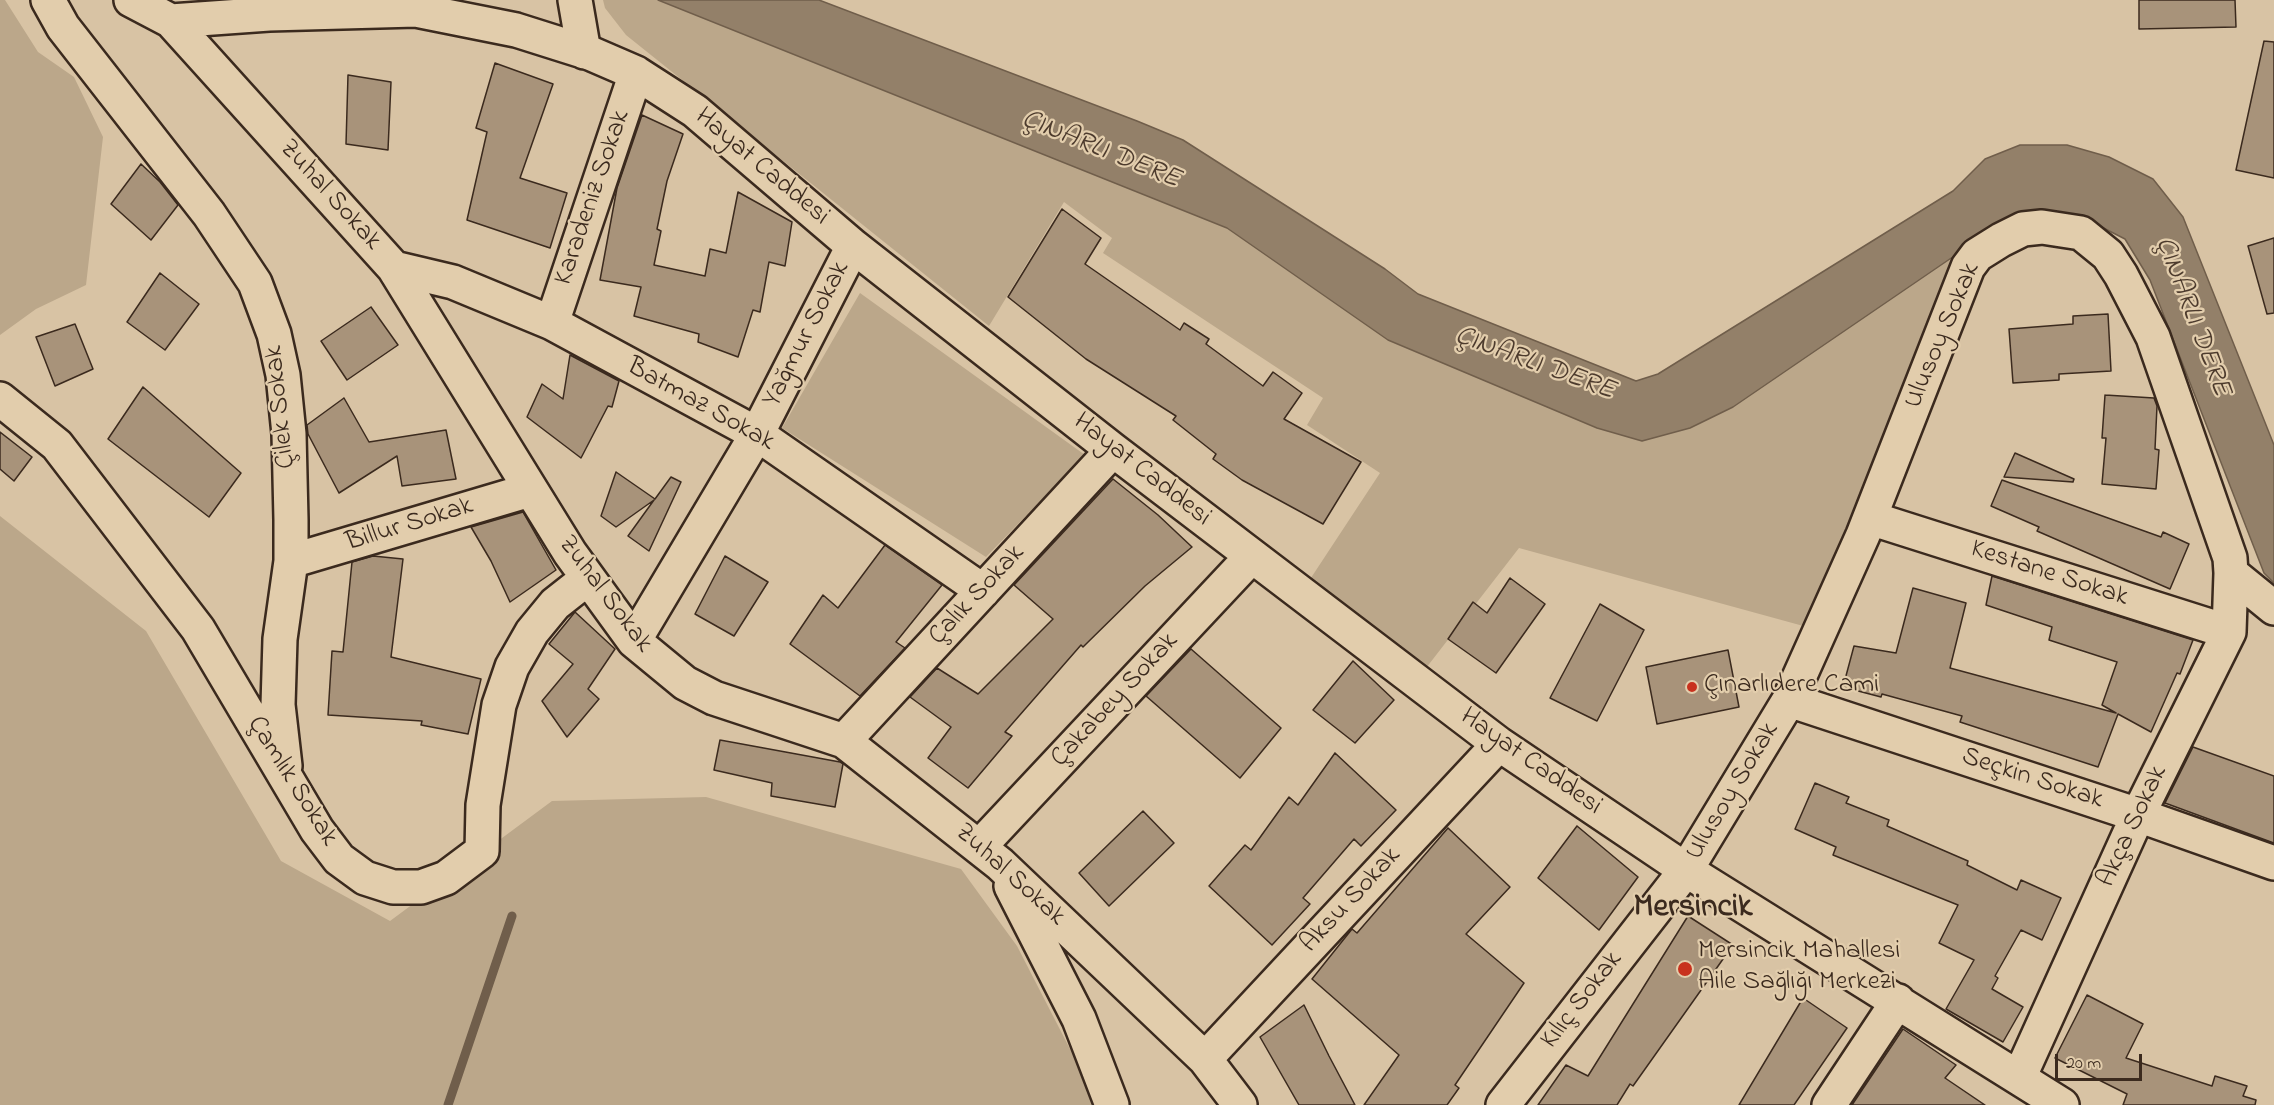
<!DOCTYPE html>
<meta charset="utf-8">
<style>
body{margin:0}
#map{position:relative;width:2274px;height:1105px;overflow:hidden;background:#d8c3a4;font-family:"Indie Flower",sans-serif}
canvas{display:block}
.scale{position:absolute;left:2055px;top:1054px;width:87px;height:27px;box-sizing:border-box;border:3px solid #3b2a1e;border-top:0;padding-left:8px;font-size:18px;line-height:21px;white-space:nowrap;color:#3b2a1e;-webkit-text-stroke:4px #e2cdac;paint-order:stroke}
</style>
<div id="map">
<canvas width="2274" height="1105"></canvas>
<div class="scale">20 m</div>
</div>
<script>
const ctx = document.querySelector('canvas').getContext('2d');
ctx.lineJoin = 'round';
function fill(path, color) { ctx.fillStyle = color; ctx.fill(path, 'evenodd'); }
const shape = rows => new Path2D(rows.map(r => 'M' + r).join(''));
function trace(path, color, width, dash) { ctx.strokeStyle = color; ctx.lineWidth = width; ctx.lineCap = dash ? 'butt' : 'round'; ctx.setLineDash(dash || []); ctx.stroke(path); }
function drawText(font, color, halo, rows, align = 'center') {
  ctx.font = font + ' "Indie Flower",sans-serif'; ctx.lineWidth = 4.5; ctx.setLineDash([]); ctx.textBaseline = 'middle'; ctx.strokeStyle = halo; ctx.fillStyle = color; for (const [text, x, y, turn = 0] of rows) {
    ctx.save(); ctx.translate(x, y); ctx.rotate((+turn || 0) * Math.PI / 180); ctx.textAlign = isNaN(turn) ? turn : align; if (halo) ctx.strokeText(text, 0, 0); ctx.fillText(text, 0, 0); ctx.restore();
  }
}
fill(shape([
 [0,0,5,0,38,52,74,77,103,137,86,285,36,309,0,335],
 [603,0,724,0,1620,400,1970,210,1949,279,1807,627,1519,548,1416,681,1301,593,1380,473,1307,425,1323,398,1103,253,1112,238,1064,202,989,326,626,35,605,8],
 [860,293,1085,455,986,557,782,428],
 [0,516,146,631,281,861,390,921,552,801,706,797,961,869,1017,946,1088,1084,1092,1105,0,1105]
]), '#bba78a');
const water = shape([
 [658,0,819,0,1137,121,1183,140,1385,269,1418,294,1636,381,1658,374,1953,191,1985,159,2020,145,2067,145,2109,157,2153,179,2183,217,2274,445,2274,583,2264,573,2150,280,2125,239,2082,217,1982,237,1733,407,1690,428,1642,441,1597,428,1388,340,1227,228,658,0]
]);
fill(water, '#938069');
trace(water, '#705e4b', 1.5);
trace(shape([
 [448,1105,512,916]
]), '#705e4b', 9);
const building = shape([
 [2139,0,2235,0,2236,27,2139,29,2139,0],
 [2264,41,2274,42,2274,178,2236,170,2264,41],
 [495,63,553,84,520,178,567,193,550,248,467,220,487,132,476,128,495,63],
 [348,75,391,82,388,150,346,144,348,75],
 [642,115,683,134,667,181,657,229,661,231,654,265,705,276,710,249,726,253,738,192,792,222,785,266,769,262,760,312,753,310,738,357,698,342,699,334,634,316,641,287,600,280,617,188,642,115],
 [141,164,160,182,178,205,151,240,111,204,141,164],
 [1062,209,1101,238,1085,264,1180,330,1184,323,1209,339,1206,344,1263,386,1273,372,1302,393,1284,419,1361,462,1323,524,1242,480,1213,459,1216,454,1173,420,1176,416,1086,359,1008,297,1062,209],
 [2274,238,2274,313,2267,314,2248,246,2274,238],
 [160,273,199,304,165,350,127,322,160,273],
 [371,307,398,345,347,380,321,341,371,307],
 [2108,314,2111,371,2059,374,2059,380,2013,383,2009,329,2073,324,2073,316,2108,314],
 [75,324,93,369,55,386,36,337,75,324],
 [570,355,619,381,612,407,608,406,581,458,527,417,542,384,563,399,570,355],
 [143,387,241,473,209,517,108,439,143,387],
 [2105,395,2154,398,2157,406,2155,449,2159,450,2156,489,2102,484,2106,438,2102,438,2105,395],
 [344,398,369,442,446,430,456,479,402,486,397,456,339,493,308,434,307,425,344,398],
 [0,432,32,457,14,481,0,469,0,432],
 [2015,453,2074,479,2073,482,2004,477,2015,453],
 [616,472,655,499,671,477,681,482,649,551,628,536,654,500,616,527,601,516,616,472],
 [1113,479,1158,515,1192,547,1145,586,1083,647,1081,645,1005,732,1012,736,968,788,928,758,951,727,910,697,937,668,978,694,1053,619,1014,585,1113,479],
 [2002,480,2161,537,2163,532,2189,544,2170,589,2037,531,2039,527,1991,506,2002,480],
 [523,512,556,570,510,602,491,561,471,527,523,512],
 [885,545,942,585,896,642,905,648,860,696,790,644,823,595,838,608,885,545],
 [373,556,403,559,391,657,481,679,468,734,421,725,422,721,328,715,332,651,343,652,352,562,373,556],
 [725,556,768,582,734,636,695,614,725,556],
 [1992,576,2193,640,2180,674,2177,673,2151,732,2118,714,2098,767,1960,722,1962,716,1882,694,1881,697,1843,687,1854,646,1896,653,1913,588,1966,603,1950,668,2116,713,2102,705,2117,662,2049,640,2052,627,1986,605,1992,576],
 [1510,578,1545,604,1496,673,1448,639,1473,602,1487,613,1510,578],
 [1600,604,1644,630,1597,721,1550,698,1600,604],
 [575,612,615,649,588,689,599,699,567,737,542,701,573,664,549,644,575,612],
 [1191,649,1281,728,1240,778,1146,696,1191,649],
 [1728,650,1739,707,1657,724,1646,667,1728,650],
 [1353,661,1394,700,1355,743,1313,710,1353,661],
 [720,740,840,762,843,764,835,807,771,796,772,783,714,770,720,740],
 [2193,747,2274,776,2274,843,2165,803,2193,747],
 [1335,753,1396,810,1361,846,1354,839,1303,898,1310,904,1272,945,1209,886,1245,845,1251,850,1289,797,1298,805,1335,753],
 [1815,783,1849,797,1846,803,1889,820,1887,826,1968,861,1967,865,2017,890,2021,880,2061,898,2042,940,2021,930,1995,976,1998,978,1992,989,2023,1007,2003,1042,1946,1009,1974,960,1939,943,1958,905,1833,855,1836,847,1795,829,1815,783],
 [1143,811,1174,843,1109,906,1079,873,1143,811],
 [1577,826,1638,877,1599,930,1538,878,1577,826],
 [1448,828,1510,887,1466,934,1524,983,1455,1085,1459,1088,1447,1105,1364,1105,1399,1055,1312,979,1352,929,1357,933,1448,828],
 [1688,916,1733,945,1633,1086,1630,1084,1617,1105,1538,1105,1566,1065,1588,1076,1688,916],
 [2087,995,2143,1024,2126,1058,2212,1086,2215,1076,2247,1086,2243,1096,2256,1100,2255,1105,2123,1105,2127,1094,2055,1058,2087,995],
 [1803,998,1847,1028,1794,1105,1739,1105,1803,998],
 [1304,1005,1329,1056,1355,1105,1299,1105,1260,1037,1304,1005],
 [1903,1029,1956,1065,1945,1078,1985,1105,1852,1105,1903,1029]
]);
fill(building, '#a8937a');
trace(building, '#3b2a1e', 1.5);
const minor = shape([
 [48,0,63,27,209,214,255,283,274,334,283,375,289,434,291,520,291,561,280,639,278,705,285,766],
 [131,0,171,21,394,268,570,553,634,641,685,683,714,698,844,741,1000,864,1205,1059,1240,1105],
 [575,0,584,52],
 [171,21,269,14,416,10,516,30,592,54,636,73,695,111,853,246,1113,450,1499,744,1686,870,2062,1105],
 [394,268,453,282,552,323,757,434,983,591],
 [552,323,636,73],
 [0,399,57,445,198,629,317,830,339,859,365,878,393,887,421,887,446,878,482,851,483,805,499,705,512,667,532,632,555,604,588,578],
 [1870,518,2229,632],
 [291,561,530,490],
 [2231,573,2274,608],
 [634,641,757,434,853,246],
 [1789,700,2138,815,2274,863],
 [844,741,1113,450],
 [980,846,1252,556],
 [1011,886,1079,1019,1112,1105],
 [1205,1059,1499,744],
 [1503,1105,1686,870,1789,700,1863,535,1968,267,1977,255,2001,240,2023,229,2042,227,2081,233,2108,255,2121,275,2153,337,2230,558,2231,573,2229,632,2138,815,2019,1078],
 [1829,1105,1898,1001]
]);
trace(minor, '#3b2a1e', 38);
trace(minor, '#e2cdac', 33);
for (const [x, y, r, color] of [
 [1692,687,6,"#c8321e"],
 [1685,969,8,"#c8321e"]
]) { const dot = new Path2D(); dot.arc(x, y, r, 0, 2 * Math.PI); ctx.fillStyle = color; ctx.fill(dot); trace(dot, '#e2cdac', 2); }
drawText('27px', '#3b2a1e', '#e2cdac', [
 ["Hayat Caddesi",761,168,40],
 ["Zuhal Sokak",329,196,48],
 ["Karadeniz Sokak",594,198,-71],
 ["Yağmur Sokak",808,335,-63],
 ["Ulusoy Sokak",1944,336,-67],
 ["Batmaz Sokak",700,406,29],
 ["Çilek Sokak",282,407,-96],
 ["Hayat Caddesi",1141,471,38],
 ["Billur Sokak",410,526,-17],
 ["Kestane Sokak",2049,575,18],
 ["Zuhal Sokak",604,595,53],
 ["Çalık Sokak",978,596,-47],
 ["Çakabey Sokak",1116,701,-47],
 ["Hayat Caddesi",1530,763,35],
 ["Seçkin Sokak",2032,780,18],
 ["Çamlık Sokak",291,782,58],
 ["Ulusoy Sokak",1734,792,-59],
 ["Akça Sokak",2134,827,-65],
 ["Zuhal Sokak",1009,876,42],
 ["Aksu Sokak",1352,901,-47],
 ["Kılıç Sokak",1583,1001,-52]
]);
drawText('27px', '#3b2a1e', '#e2cdac', [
 ["Çınarlıdere Cami",1704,687],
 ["Mersincik Mahallesi",1698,953],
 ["Aile Sağlığı Merkezi",1698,984]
], 'left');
drawText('italic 28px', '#4d3b2d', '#e2cdac', [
 ["ÇINARLI DERE",1100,151,22],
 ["ÇINARLI DERE",2191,317,69],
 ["ÇINARLI DERE",1534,365,20]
]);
drawText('bold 33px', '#3b2a1e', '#e2cdac', [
 ["Mersincik",1693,910]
]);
</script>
